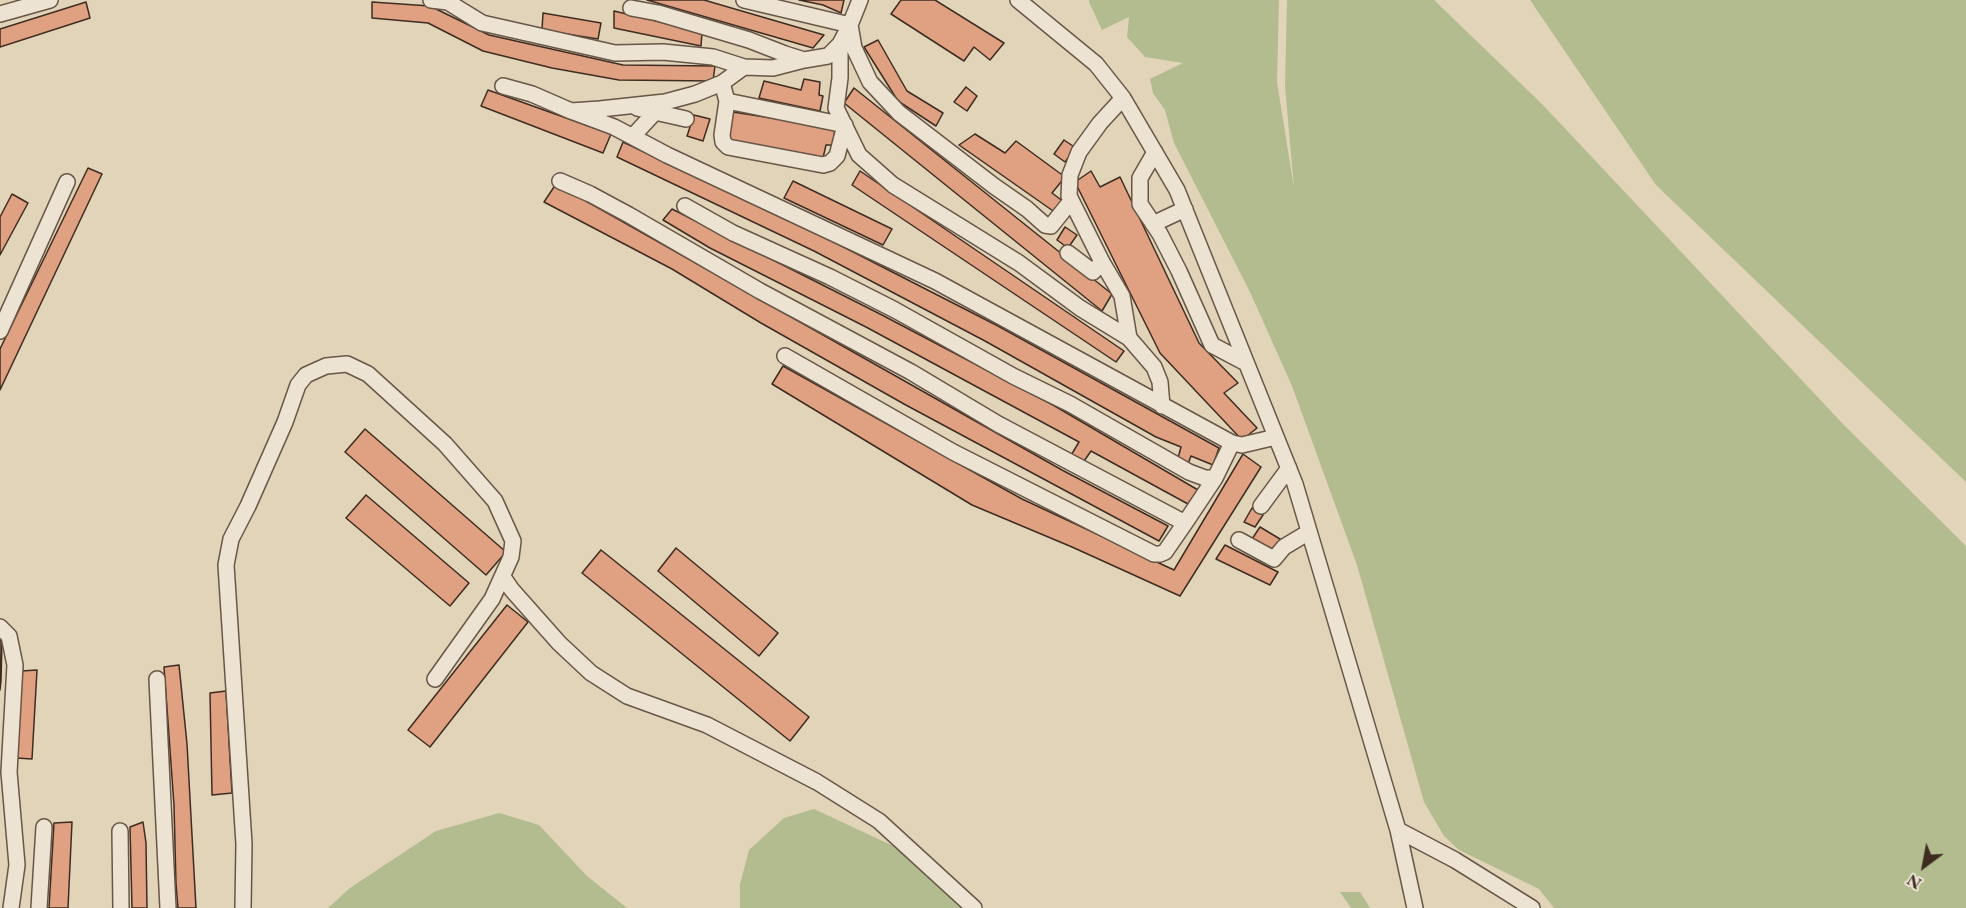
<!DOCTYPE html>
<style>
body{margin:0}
#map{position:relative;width:1966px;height:908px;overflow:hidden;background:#e1d4b9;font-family:"EB Garamond",serif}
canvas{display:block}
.north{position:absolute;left:1894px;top:836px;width:60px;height:60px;-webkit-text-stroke:4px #ece3d2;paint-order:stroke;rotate:212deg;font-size:16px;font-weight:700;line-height:24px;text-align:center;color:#3f2c20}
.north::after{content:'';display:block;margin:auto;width:21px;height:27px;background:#3f2c20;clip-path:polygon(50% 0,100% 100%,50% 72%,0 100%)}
</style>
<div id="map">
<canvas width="1966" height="908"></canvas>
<div class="north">N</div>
</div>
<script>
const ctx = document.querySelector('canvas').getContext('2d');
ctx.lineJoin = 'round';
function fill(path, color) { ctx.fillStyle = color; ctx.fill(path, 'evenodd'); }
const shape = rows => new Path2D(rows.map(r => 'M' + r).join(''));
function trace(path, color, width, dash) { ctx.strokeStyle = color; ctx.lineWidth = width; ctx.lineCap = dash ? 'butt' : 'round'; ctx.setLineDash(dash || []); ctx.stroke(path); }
fill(shape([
 [1089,0,1279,0,1277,82,1294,188,1285,86,1287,0,1434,0,1542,104,1843,424,1966,546,1966,908,1554,908,1539,889,1459,850,1444,836,1424,802,1357,565,1292,386,1250,292,1174,143,1165,110,1153,93,1150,79,1183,63,1145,57,1127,37,1129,17,1102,30,1089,2],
 [1530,0,1966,0,1966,482,1656,185],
 [814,809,919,858,965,908,740,908,740,884,749,850,784,818],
 [499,813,539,825,587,876,627,908,328,908,350,888,436,831],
 [1340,892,1360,892,1370,908,1351,908]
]), '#b3bc8f');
const building = shape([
 [647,0,704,0,824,35,813,48,647,0],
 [799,0,844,0,841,13,823,5,799,0],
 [901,0,935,0,1004,43,990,60,974,47,964,61,891,14,901,0],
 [86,2,90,18,0,47,0,29,86,2],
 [372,2,430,6,489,35,623,65,715,66,713,81,619,80,552,68,483,51,428,23,372,18,372,2],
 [614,11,702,32,701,46,614,28,614,11],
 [543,13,601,23,598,39,542,30,543,13],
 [878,40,907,91,943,113,936,126,898,101,864,47,878,40],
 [804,79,820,82,819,95,823,96,820,111,759,98,764,81,801,90,804,79],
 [966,87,977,96,967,111,954,102,966,87],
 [854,88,1112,294,1102,311,844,103,854,88],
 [488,90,611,134,603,153,481,106,488,90],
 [733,112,835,128,833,145,826,145,823,158,728,142,733,112],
 [694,115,710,119,703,141,687,136,694,115],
 [975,134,1005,153,1016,141,1065,177,1052,193,1064,202,1056,213,959,145,975,134],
 [1064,140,1076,148,1065,162,1054,154,1064,140],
 [623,142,820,235,998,326,1219,448,1213,465,1191,456,1188,464,1178,458,1181,447,1156,437,985,341,814,251,617,157,623,142],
 [88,168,102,174,0,390,0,349,88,168],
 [860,171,1124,351,1116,362,852,185,860,171],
 [1091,171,1100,187,1120,177,1199,343,1238,383,1224,393,1257,428,1242,440,1160,353,1075,182,1091,171],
 [793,181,892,229,883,245,784,198,793,181],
 [556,184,1062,470,1168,526,1159,541,904,404,761,323,672,269,544,202,556,184],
 [12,194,28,203,0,255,0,217,12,194],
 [672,209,882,315,1053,405,1198,490,1188,504,1091,451,1082,464,1070,457,1079,442,866,327,710,248,663,220,672,209],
 [1065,227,1077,235,1068,248,1057,240,1065,227],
 [783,366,1022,499,1174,570,1243,454,1261,467,1180,596,1072,547,972,505,772,384,783,366],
 [365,429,506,552,486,575,345,452,365,429],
 [366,495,469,583,450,606,346,518,366,495],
 [1252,508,1263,515,1255,527,1244,522,1252,508],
 [1260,527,1280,539,1273,552,1252,539,1260,527],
 [1225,545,1278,572,1270,585,1216,559,1225,545],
 [676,548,778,633,759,656,658,571,676,548],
 [601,550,809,717,790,741,582,573,601,550],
 [507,605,528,622,430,747,408,730,507,605],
 [2,640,1,681,0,690,0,641,2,640],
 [179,665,187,744,196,908,178,908,176,884,174,805,164,667,179,665],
 [37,670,32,759,16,758,21,671,37,670],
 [226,691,232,793,212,795,210,693,226,691],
 [72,822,68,908,49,908,54,823,72,822],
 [143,822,146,843,147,908,132,908,130,827,143,822]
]);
fill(building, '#e0a183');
trace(building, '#3f2c20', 1.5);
const minor = shape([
 [431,0,448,2,482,23,615,53,663,52,713,57,744,67,773,68,804,60],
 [744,0,850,25],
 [1018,0,1096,64,1123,98,1177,190,1295,484,1398,830,1415,908],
 [631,8,658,13,749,40,785,54,804,60,828,56,840,44,850,25,860,0],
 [0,14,50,0],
 [850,25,854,48,870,82,899,113,994,186,1027,209,1045,225,1051,226,1071,201],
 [840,44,840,78,836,108,859,155,893,185,1019,263,1080,308,1129,338,1154,367,1160,382,1162,406],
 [722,83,727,101,722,135,723,142,728,147,823,165,830,163,837,156,845,125,727,101],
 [503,86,532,94,571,111,600,109,665,102,695,94,722,83,744,67],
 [1123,98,1100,123,1079,152,1070,175,1069,196,1102,262,1122,296,1129,338],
 [637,108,686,119],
 [571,111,614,127,667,155,935,281,1232,443,1242,445,1276,437],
 [633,136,659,108],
 [1155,152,1140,178,1140,204,1160,234,1179,271,1212,345,1246,363],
 [560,181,590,194,629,215,760,291,911,372,998,424,1185,523,1215,478],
 [685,206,733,233,830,277,895,310,1013,376,1070,404,1189,472,1205,478,1215,478,1232,443],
 [1153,224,1185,209],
 [1068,253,1093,272,1102,262],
 [0,331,67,182],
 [785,356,953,452,1154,554,1160,554,1165,552,1185,523],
 [1261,506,1289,468],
 [1239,540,1274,559,1284,547,1309,532],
 [503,577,512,590,559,643,591,673,627,696,707,725,817,782,879,821,974,908],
 [0,627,9,636,15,665,9,772,17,865,11,908],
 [157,679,168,908],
 [1398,830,1455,860,1532,908],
 [120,831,121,908],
 [39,908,44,827],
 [243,908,244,844,226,565,231,539,248,506,285,422,298,385,306,375,326,366,347,364,368,374,445,444,495,501,513,541,511,557,492,599,435,679]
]);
trace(minor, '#685646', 18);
trace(minor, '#ece3d2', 15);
</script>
